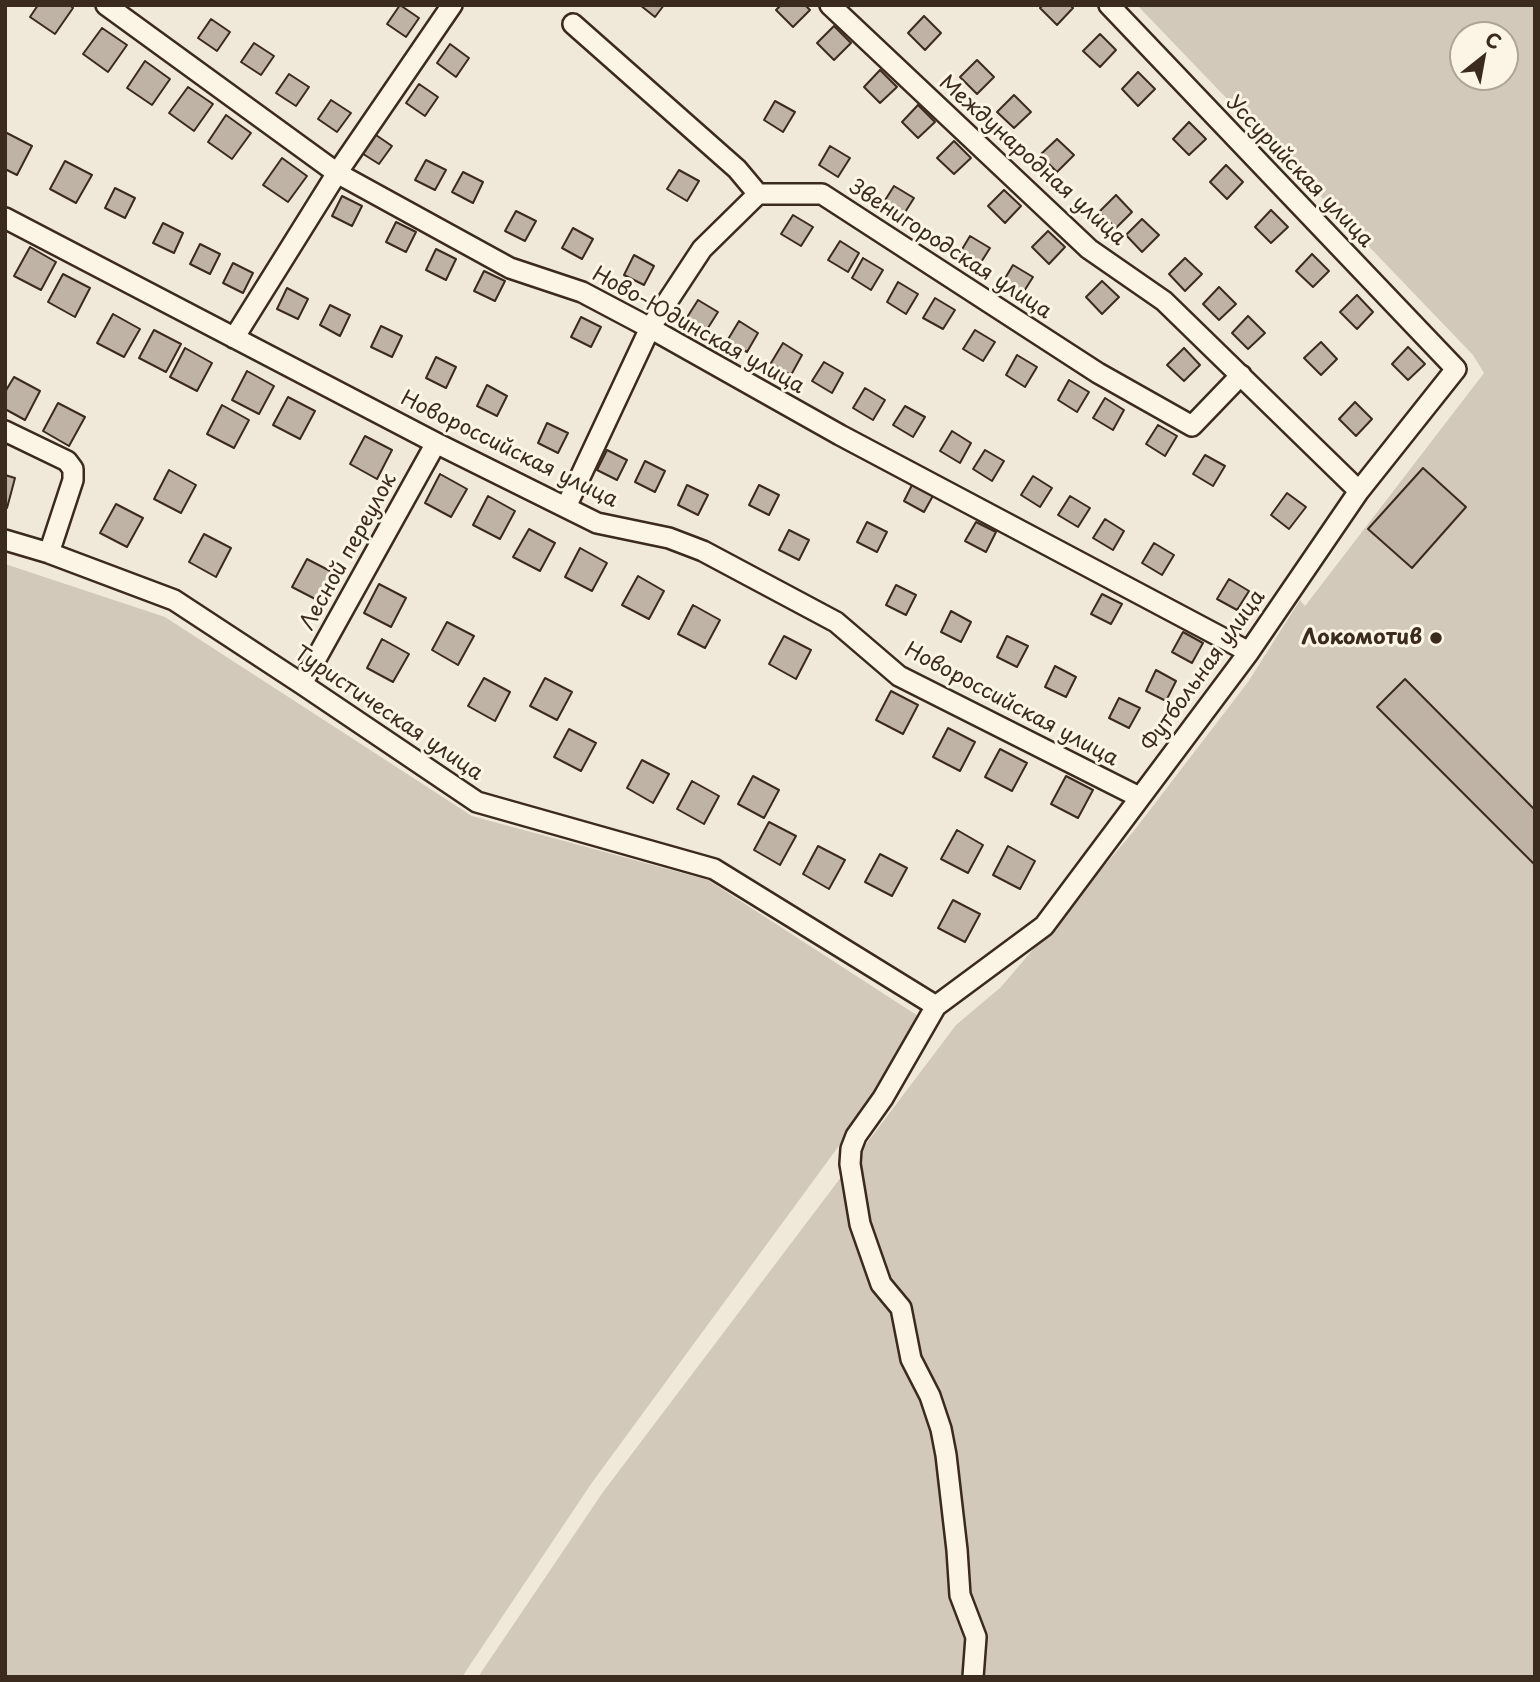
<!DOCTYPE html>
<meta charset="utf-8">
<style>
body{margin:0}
#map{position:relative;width:1540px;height:1682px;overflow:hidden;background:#f0e9d9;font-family:"Playpen Sans",sans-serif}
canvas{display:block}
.frame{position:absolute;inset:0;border:7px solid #3b2a1e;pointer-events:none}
.north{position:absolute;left:1449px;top:21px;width:70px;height:70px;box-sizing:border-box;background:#fcf5e5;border:2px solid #afa495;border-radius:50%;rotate:31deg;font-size:19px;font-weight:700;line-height:28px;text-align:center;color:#3b2a1e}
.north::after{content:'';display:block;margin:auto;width:24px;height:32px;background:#3b2a1e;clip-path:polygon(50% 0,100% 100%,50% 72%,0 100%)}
</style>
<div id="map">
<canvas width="1540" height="1682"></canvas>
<div class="frame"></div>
<div class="north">С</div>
</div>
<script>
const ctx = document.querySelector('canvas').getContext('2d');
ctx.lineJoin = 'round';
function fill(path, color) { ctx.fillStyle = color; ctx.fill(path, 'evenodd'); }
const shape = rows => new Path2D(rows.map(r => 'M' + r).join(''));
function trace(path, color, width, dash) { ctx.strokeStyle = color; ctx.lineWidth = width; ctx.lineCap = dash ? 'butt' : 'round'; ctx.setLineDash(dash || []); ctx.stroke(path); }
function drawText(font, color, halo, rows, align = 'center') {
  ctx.font = font + ' "Playpen Sans",sans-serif'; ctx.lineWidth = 6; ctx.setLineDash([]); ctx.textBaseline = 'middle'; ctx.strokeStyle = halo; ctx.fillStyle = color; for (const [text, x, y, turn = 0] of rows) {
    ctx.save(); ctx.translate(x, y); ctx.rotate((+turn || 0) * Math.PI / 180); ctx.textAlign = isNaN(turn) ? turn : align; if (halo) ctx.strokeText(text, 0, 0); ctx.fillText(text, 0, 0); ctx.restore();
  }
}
fill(shape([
 [1137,5,1535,5,1535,1677,478,1677,603,1492,956,1025,1001,987,1133,832,1248,682,1300,600,1305,606,1484,373,1473,355],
 [1463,35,1505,35,1505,77,1463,77],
 [5,564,165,617,472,816,708,880,929,1023,591,1484,462,1677,5,1677]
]), '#d2c9ba');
const building = shape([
 [38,5,70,5,73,8,55,34,30,17,38,5],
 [400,5,419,18,406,37,387,24,400,5],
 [640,5,664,5,655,17,640,5],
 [781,5,805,5,810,10,793,27,776,10,781,5],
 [1043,5,1070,5,1073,8,1057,25,1040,8,1043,5],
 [924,16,941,33,925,50,908,33,924,16],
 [211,19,230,32,217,51,198,38,211,19],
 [834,26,851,43,834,60,817,43,834,26],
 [102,28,127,45,108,72,83,54,102,28],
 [1100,34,1116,50,1100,67,1083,51,1100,34],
 [254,43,274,56,261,75,241,62,254,43],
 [450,44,469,58,456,77,437,63,450,44],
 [977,60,994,77,977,94,960,77,977,60],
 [145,61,170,79,152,105,127,88,145,61],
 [880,70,897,87,880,103,864,87,880,70],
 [1138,72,1155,89,1138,106,1122,89,1138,72],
 [289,74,309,87,296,106,276,93,289,74],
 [419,84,438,97,425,116,406,103,419,84],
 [188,87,213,104,194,131,169,113,188,87],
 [1014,95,1031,112,1014,128,997,112,1014,95],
 [331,100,351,113,337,132,318,119,331,100],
 [775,101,795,112,783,132,764,120,775,101],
 [918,105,935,122,918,138,902,122,918,105],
 [226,115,251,133,232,159,208,142,226,115],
 [1189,122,1206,139,1189,155,1173,139,1189,122],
 [5,132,32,146,17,175,5,169,5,132],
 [373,133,392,146,379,164,360,152,373,133],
 [1057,139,1074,155,1057,172,1040,155,1057,139],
 [954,141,971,158,954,174,937,158,954,141],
 [830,146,850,158,838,177,819,165,830,146],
 [282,158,307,176,288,202,263,185,282,158],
 [426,160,446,170,435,190,415,180,426,160],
 [65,161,92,175,76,203,50,189,65,161],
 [1226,165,1243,182,1227,199,1210,182,1226,165],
 [679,170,699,181,687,201,667,189,679,170],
 [463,172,483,182,473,203,452,192,463,172],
 [894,186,914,198,902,217,882,205,894,186],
 [115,188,135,198,125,218,105,208,115,188],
 [1004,190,1021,206,1005,223,988,206,1004,190],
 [1116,195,1132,212,1116,228,1099,212,1116,195],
 [342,196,362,206,352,226,332,216,342,196],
 [1271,210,1288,227,1271,243,1255,227,1271,210],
 [516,211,536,221,525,241,505,231,516,211],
 [793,215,813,227,801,246,781,234,793,215],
 [1142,219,1159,235,1142,252,1126,235,1142,219],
 [396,222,416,232,406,252,386,242,396,222],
 [163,223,183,233,174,253,153,243,163,223],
 [573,228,593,239,582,259,562,248,573,228],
 [1048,231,1065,247,1049,264,1032,247,1048,231],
 [970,236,990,248,978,267,958,256,970,236],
 [840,241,859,253,848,272,828,260,840,241],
 [200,244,220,254,210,274,190,264,200,244],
 [30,247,56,262,41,290,14,276,30,247],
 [436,249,456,259,446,280,426,270,436,249],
 [1312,254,1329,271,1313,287,1296,271,1312,254],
 [634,255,654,266,644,285,624,275,634,255],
 [863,258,883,270,871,290,852,278,863,258],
 [1185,258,1202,274,1185,291,1169,274,1185,258],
 [233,263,253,273,243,293,223,283,233,263],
 [1013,265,1033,277,1021,296,1001,285,1013,265],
 [484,271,505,281,495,301,474,291,484,271],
 [63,274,90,288,75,317,48,302,63,274],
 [1102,281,1119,297,1102,314,1086,297,1102,281],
 [898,282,918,294,906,314,887,302,898,282],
 [1219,287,1236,304,1219,320,1203,304,1219,287],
 [287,288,308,299,298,319,277,309,287,288],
 [1357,295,1373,312,1357,329,1340,312,1357,295],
 [935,298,955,310,943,329,923,318,935,298],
 [698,300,718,312,706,331,686,319,698,300],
 [330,305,350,315,340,336,320,325,330,305],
 [113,314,140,329,124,357,97,343,113,314],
 [1248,316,1265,333,1248,349,1232,333,1248,316],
 [581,317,601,327,591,347,571,337,581,317],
 [739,321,758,333,747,352,727,341,739,321],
 [381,326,402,336,392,357,371,347,381,326],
 [154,330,181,344,166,372,139,358,154,330],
 [975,330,995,342,983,361,963,349,975,330],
 [1321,342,1337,359,1321,375,1304,358,1321,342],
 [783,343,802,355,791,375,771,363,783,343],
 [1408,347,1425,364,1408,380,1392,364,1408,347],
 [185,348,212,363,197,391,170,377,185,348],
 [1184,348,1200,365,1184,381,1167,365,1184,348],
 [1017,355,1037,367,1025,387,1006,375,1017,355],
 [436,357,456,367,446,388,426,378,436,357],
 [824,362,843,373,832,393,812,381,824,362],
 [247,371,274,386,259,414,232,400,247,371],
 [14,377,40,391,25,420,5,409,5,392,14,377],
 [1069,380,1089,392,1077,412,1058,400,1069,380],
 [487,385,507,396,497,416,477,406,487,385],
 [865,388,885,400,873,420,853,408,865,388],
 [288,397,315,411,300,439,273,425,288,397],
 [1105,398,1124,410,1113,430,1093,418,1105,398],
 [1355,402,1372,419,1356,436,1339,419,1355,402],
 [58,403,85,417,69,446,43,431,58,403],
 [222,405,249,420,234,448,207,434,222,405],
 [905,406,925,417,913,437,893,425,905,406],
 [547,423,568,433,558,453,538,443,547,423],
 [1158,425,1177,436,1165,456,1146,444,1158,425],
 [952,431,971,443,960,463,940,451,952,431],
 [365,436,392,450,377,479,350,464,365,436],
 [607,450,627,460,617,480,597,470,607,450],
 [985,450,1004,461,992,481,973,469,985,450],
 [1205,455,1225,466,1213,486,1193,474,1205,455],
 [645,461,665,471,655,492,635,482,645,461],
 [1423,468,1466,507,1412,568,1368,529,1423,468],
 [169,470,196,485,181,513,154,499,169,470],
 [440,474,467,489,451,517,425,503,440,474],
 [5,475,15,478,7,508,5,508,5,475],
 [1033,476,1052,488,1040,507,1021,495,1033,476],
 [914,481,935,492,924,512,904,501,914,481],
 [687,485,708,495,698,515,678,505,687,485],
 [759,485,779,495,769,515,749,505,759,485],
 [1287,493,1306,507,1289,529,1271,515,1287,493],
 [488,496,515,511,500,539,473,525,488,496],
 [1070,496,1090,508,1078,527,1058,515,1070,496],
 [116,504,143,518,127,547,100,533,116,504],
 [1105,519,1124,531,1113,550,1093,538,1105,519],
 [867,522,887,532,877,552,857,542,867,522],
 [976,522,996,532,986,552,965,541,976,522],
 [529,529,555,543,540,571,513,557,529,529],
 [789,530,809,540,799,560,779,550,789,530],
 [204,534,231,548,216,577,189,562,204,534],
 [1154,543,1174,555,1162,575,1142,563,1154,543],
 [580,548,607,563,592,591,565,577,580,548],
 [307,559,334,573,319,601,292,587,307,559],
 [638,576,664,591,649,619,622,605,638,576],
 [1229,579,1249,591,1237,610,1217,599,1229,579],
 [379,584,406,598,391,627,364,613,379,584],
 [896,585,916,595,906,615,886,605,896,585],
 [1102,594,1122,604,1111,624,1091,614,1102,594],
 [693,605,720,620,705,648,678,634,693,605],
 [951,611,971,622,961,642,941,632,951,611],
 [447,622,474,636,458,665,432,650,447,622],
 [1183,632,1203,643,1192,663,1172,652,1183,632],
 [784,636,811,650,796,679,769,664,784,636],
 [1007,636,1028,646,1017,667,997,657,1007,636],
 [382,639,409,654,393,682,367,668,382,639],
 [1055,666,1076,677,1066,697,1045,687,1055,666],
 [1156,670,1176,681,1166,701,1146,691,1156,670],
 [484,678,510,692,495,721,468,706,484,678],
 [545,678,572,692,557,720,530,706,545,678],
 [1405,679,1535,810,1535,865,1377,707,1405,679],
 [891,691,918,705,903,734,876,720,891,691],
 [1119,698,1140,708,1129,728,1109,718,1119,698],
 [948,728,975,742,960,771,933,757,948,728],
 [569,729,596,743,581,771,554,757,569,729],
 [1000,749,1027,763,1012,791,985,777,1000,749],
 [642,760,669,774,653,803,627,788,642,760],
 [753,776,779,790,764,818,738,804,753,776],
 [1066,776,1093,790,1078,818,1051,804,1066,776],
 [692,781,719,796,704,824,677,809,692,781],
 [769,822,796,836,780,865,754,850,769,822],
 [957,830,983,845,968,873,941,859,957,830],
 [818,846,845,860,829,889,803,874,818,846],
 [1008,846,1035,861,1020,889,993,875,1008,846],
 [880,854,907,868,892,896,865,882,880,854],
 [953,900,980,914,965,942,938,928,953,900]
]);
fill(building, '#beb3a4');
trace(building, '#3b2a1e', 2);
const minor = shape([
 [106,5,337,173,510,268,582,292,650,328,840,435,1249,652],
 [830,5,1089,249,1164,301,1359,491],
 [573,24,737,169,758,194,822,194,1098,373,1192,426,1241,375],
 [5,218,436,443,597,523,669,538,703,551,836,622,899,676,1139,797],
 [234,338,337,173,452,5],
 [5,431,67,461,73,469,73,480,49,553],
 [566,507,650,328,702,249,758,194],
 [5,540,49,553,174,600,302,684,477,802,714,869,936,1006],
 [302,684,436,443],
 [973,1677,976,1637,960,1595,957,1550,946,1455,941,1429,930,1396,911,1359,901,1308,881,1284,860,1224,850,1164,851,1149,856,1136,883,1098,936,1006,1044,926,1249,652,1359,491,1456,369,1109,5]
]);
trace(minor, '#3b2a1e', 24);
trace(minor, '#fcf5e5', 19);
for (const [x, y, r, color] of [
 [1436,638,7,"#3b2a1e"]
]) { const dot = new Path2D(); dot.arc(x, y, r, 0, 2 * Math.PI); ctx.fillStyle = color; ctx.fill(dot); trace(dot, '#fcf5e5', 2.5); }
drawText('21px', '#3b2a1e', '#fcf5e5', [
 ["Международная улица",1032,161,42],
 ["Уссурийская улица",1299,172,46],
 ["Звенигородская улица",950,250,33],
 ["Ново-Юдинская улица",698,331,29],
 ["Новороссийская улица",509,450,26],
 ["Лесной переулок",349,552,-61],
 ["Футбольная улица",1204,671,-54],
 ["Новороссийская улица",1011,705,28],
 ["Туристическая улица",388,714,34]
]);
drawText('bold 21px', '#3b2a1e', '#fcf5e5', [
 ["Локомотив",1422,638]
], 'right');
</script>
